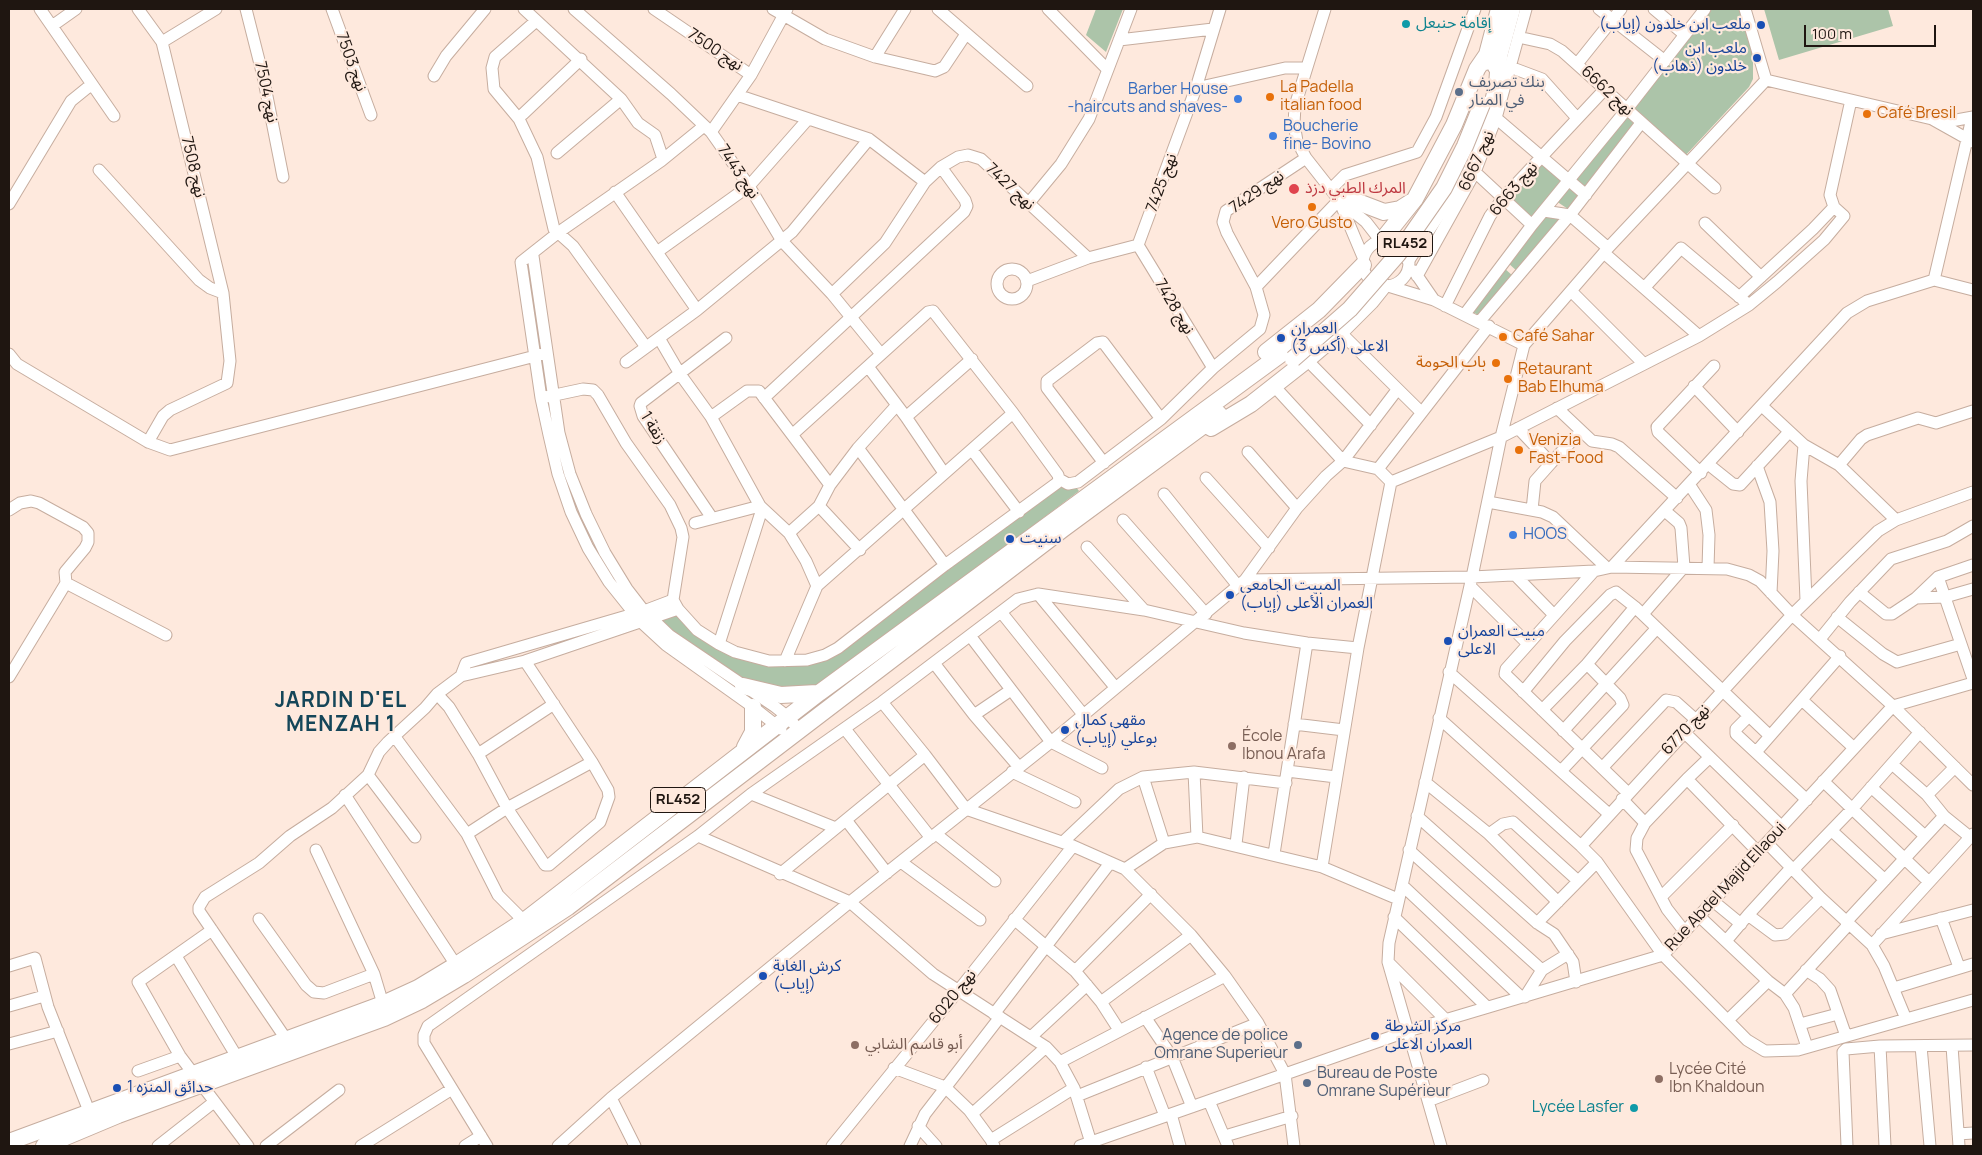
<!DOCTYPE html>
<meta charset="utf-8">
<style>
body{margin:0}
#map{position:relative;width:1982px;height:1155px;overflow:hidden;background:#fee9dd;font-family:Manrope,sans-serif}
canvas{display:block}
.frame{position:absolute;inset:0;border:10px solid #1f1611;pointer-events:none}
.scale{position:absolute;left:1804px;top:25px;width:132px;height:22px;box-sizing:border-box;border:2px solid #1f1611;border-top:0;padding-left:6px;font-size:15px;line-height:18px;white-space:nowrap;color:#1f1611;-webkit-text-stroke:4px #fee9dd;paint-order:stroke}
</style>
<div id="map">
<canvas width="1982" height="1155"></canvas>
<div class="frame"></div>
<div class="scale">100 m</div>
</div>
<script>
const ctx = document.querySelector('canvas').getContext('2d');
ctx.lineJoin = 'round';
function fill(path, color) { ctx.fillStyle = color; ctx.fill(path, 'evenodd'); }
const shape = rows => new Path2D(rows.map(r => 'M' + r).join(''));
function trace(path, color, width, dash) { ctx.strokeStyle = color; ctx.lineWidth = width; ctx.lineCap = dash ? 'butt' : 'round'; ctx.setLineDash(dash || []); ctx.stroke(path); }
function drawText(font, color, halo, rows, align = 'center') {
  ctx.font = font + ' Manrope,"Noto Sans Arabic",sans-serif'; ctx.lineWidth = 4.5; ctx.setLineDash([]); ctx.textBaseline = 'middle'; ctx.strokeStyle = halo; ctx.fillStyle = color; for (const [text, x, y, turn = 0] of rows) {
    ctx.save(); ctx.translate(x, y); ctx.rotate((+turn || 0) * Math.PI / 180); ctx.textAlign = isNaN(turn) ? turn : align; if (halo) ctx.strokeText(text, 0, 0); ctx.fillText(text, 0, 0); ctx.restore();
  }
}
fill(shape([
 [1096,9,1123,9,1106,52,1086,35],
 [1710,9,1739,9,1753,53,1753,79,1749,87,1684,157,1632,110],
 [1764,9,1888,9,1893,26,1779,60],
 [1625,116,1635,124,1584,189,1572,181],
 [1541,163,1562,181,1530,219,1508,199],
 [1569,185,1580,194,1568,209,1556,201],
 [1544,217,1563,219,1518,272,1507,262],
 [1503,267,1514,277,1483,317,1470,311],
 [1070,479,1079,491,817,689,796,692,744,683,656,621,674,614,695,633,734,655,829,656]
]), '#acc4a9');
const minor = shape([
 [40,9,114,116],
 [138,9,162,42,223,293,230,361,227,383,170,410,163,416,148,442],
 [246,9,263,76,283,177],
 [332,9,371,115],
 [524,9,621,99,638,123,655,135,663,159],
 [574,9,671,94,711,132,749,186,782,241,832,294,881,354],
 [654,9,751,75],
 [773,9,825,39,875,57,935,71,944,67,966,34],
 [938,9,1027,86],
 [1048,9,1107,69],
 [1325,9,1295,106,1294,124,1297,141,1306,158,1339,200,1363,257],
 [1599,9,1665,61],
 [1654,9,1685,35],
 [1745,9,1766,80],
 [536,21,495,57,492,68,494,89,519,119,537,157,554,229,573,246,646,347],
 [52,26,76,9],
 [1518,37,1550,44,1562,51,1715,188],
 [1119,40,1213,29],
 [162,42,216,9],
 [875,57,905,9],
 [1577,64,1621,9],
 [1510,67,1542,79,1577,118],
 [434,76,446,56,485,9],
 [1196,88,1285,68,1306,68],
 [737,95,869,139,925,182],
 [523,114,581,59],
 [1496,118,1586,195],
 [1938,120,1951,121,1973,117],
 [704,126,661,161,559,232,521,262,541,398,549,435,558,474,571,512,588,548,609,582,641,622,666,645,753,707,781,729],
 [711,132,751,75,787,9],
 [557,153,621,99],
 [99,170,199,280,210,288,223,293],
 [1475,172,1532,225],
 [1331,189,1345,175,1417,152,1436,117,1475,9],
 [615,192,697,310],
 [1340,201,1366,222,1380,240],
 [9,204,71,101,92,84],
 [1028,204,1061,164,1089,119,1131,9],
 [1544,211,1570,215,1608,248],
 [1705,223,1761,277],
 '1363 263a23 23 0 1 1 46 0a23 23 0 1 1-46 0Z',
 [1138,245,1213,368],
 [657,252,749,186,808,119],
 [1604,253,1699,336],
 [533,256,559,433,570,474,586,514,605,553,627,589,644,611,669,635,774,706,788,717,799,730],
 '997 284a15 15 0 1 1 30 0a15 15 0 1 1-30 0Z',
 [1414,271,1434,300],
 [1417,276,1475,172,1496,118,1526,9],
 [1934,280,1973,290],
 [1027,281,1088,258,1138,245,1196,88,1220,9],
 [1388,286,1434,300,1524,345],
 [1256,287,1339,200],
 [1645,287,1681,248,1749,305],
 [1571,291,1644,364],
 [832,294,885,243,925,182,941,167,958,157,968,155,981,159,1088,258],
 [1739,297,1813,229,1834,207],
 [1445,306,1490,216,1503,198,1605,89],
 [1465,314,1532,225,1627,109,1705,9],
 [1480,321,1570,215,1641,123],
 [1340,332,1421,412],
 [659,338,680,374,711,417,760,506,789,533,806,561,817,586],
 [9,354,17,364,148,442,170,450,547,353],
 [1307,360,1371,425],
 [626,362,697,310,792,232,869,139],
 [869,368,906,417,944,473],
 [1274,386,1343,461,1397,390],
 [1694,386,1738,432],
 [541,398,583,389,593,390,598,395,626,443,670,505,681,528,683,537,673,600,678,609,697,630,719,644,735,652,769,661,807,660,825,655,838,648,945,565,1057,483,1059,479,1058,475,1013,413,933,311,928,312,793,434],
 [764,398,964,212,967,206,965,200,941,167],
 [1762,406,1804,445,1839,465,1896,520],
 [1557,408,1592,441,1612,444,1619,447,1677,498],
 [711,417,747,391,759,391,830,485],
 [906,417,972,359],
 [1518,428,1551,463,1535,481,1532,510],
 [1804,445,1801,481,1806,600],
 [858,448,945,565],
 [972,450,1019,512],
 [1248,452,1297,508],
 [1104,463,1047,388,1047,381,1097,343,1103,342,1161,419],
 [1551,463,1581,431],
 [1708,464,1733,484,1740,485,1789,432],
 [1839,465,1861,439,1867,435,1918,418,1936,423,1973,411],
 [1757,466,1770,502,1773,551,1771,593],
 [1701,473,1658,432,1657,427,1714,366],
 [1206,478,1269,548],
 [1059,479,1068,484,1078,482,1161,419,1213,368,1260,329,1264,315,1256,287,1227,233,1223,222,1226,211,1306,158],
 [1391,482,1501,437,1699,336,1749,305,1777,282,1824,240,1844,216,1834,207,1830,195,1851,100],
 [1689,484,1706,510,1709,535,1708,568],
 [1164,494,1238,586],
 [1488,502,1542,512,1553,517,1607,568],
 [819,506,860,550],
 [9,510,20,503,31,501,39,503,83,527,88,533,88,542,85,548,65,572,66,583,9,677],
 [712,518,643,416,640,406,641,403,726,338],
 [1123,520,1206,614],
 [695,523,760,506],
 [789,533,819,506,830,485,858,448,897,405],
 [1087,547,1144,610],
 [1612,567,1727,569,1749,575,1760,581,1792,615,1893,706,1973,785],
 [1594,571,1506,669,1505,674,1628,793],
 [1515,575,1554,615],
 [1938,577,1973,679],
 [1245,580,1472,577,1594,571,1612,567,1847,313,1867,301,1934,280,1972,118],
 [66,583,166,635],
 [1470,586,1528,644],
 [1859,592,1886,614,1892,614,1916,598,1938,577,1973,565],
 [1038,594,1115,687],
 [1916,598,1945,597,1973,589],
 [1001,612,1082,713],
 [1643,614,1684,567,1681,528,1679,523,1665,511],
 [1837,617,1883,654,1897,662,1961,644],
 [971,637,1051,742,1102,768],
 [1820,639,1850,602,1891,559,1947,541,1973,526],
 [719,644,762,509],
 [785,661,817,586,1013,413],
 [934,663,974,715,1018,766],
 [1449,672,1609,814],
 [461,676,525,661,678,609],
 [1523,692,1565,641,1610,595,1616,592,1635,607,1770,736],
 [437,694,449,707,478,754,507,808,545,865,549,865,600,822,609,797,608,790,592,762],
 [1802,700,1854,748],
 [1542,710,1587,664,1635,607],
 [974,715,1011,690],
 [1749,716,1736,729,1736,734,1807,800],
 [1439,718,1581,846,1597,862,1663,955,1747,1040,1765,1051,1798,1050,1973,1000],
 [1294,724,1344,730],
 [845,729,931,838],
 [1563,731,1656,629],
 [1684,732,1782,827],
 [395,737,467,834,498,895,524,921],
 [1756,752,1840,656],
 [478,754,554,704],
 [925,755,966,809,1073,846,1125,869,1191,935,1225,976,1258,1023,1285,1074,1294,1146],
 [1710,757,1687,779,1758,852],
 [1892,764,1927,795,1944,816,1970,837],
 [1602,768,1666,700,1676,702,1695,719],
 [1287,771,1336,777],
 [1561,771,1623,705,1620,698,1587,664],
 [1012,772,1075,802],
 [1194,772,1197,837],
 [368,775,415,837],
 [1143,777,1164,843],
 [1823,781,1929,882],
 [1425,782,1489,834,1558,902],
 [1871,787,1925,836],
 [751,794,836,828],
 [345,795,456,965],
 [1927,795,1955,767],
 [1622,799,1645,823,1637,838,1636,850,1667,909,1685,932],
 [1417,816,1537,923,1554,934,1573,962,1576,982],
 [846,820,887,873],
 [1645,823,1687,779],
 [1832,831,1885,880],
 [467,834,507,808,592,762,525,661],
 [936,834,995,881],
 [1489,834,1503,824,1513,822,1577,880],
 [698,836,850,902,933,974,1046,1047,1060,1062,1074,1088,1092,1146],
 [1063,842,1119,789,1143,777,1194,772,1286,783],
 [1767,843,1821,898,1872,945,1884,966,1906,1019],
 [1236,844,1244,777],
 [1581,846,1792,615,1878,531,1896,520,1973,492],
 [316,850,374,974,383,1004],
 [1409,850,1542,970],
 [1274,854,1307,643],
 [901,862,980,920],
 [1322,867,1358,648,1391,482,1378,469,1489,326],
 [1125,869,1164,843,1197,837,1322,867,1398,899],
 [1793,870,1852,809,1920,732],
 [780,874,925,755,882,702],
 [1402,885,1521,997],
 [1661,897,1733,825],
 [1713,901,1741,924],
 [1748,915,1791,868],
 [1699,916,1768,981,1785,994,1849,924],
 [1394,917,1487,1007],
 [1941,918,1959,967],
 [259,919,306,985,314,992,324,993,374,974],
 [1014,919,1075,971,1101,1002,1119,1030],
 [1846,922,1944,816],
 [1537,923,1597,862],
 [212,930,138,982,180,1056,248,1146],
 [1881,934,1973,910],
 [1726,941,1748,915,1775,935,1785,934,1821,898],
 [1872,945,1973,834],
 [176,956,237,1057],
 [1389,963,1446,1020],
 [9,966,35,958,48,1007,89,1111],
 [1806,970,1820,979,1830,990,1846,1036],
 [1075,971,1151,894],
 [1894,988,1973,964],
 [1785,994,1794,1008,1807,1047],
 [1525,997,1542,970,1568,954],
 [1101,1002,1191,935],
 [9,1006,44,996],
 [994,1014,1110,863],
 [1145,1017,1172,1057,1192,1107],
 [1728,1020,1768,981],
 [1800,1024,1838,1014],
 [1032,1036,1087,985],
 [286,1039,199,911,199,907,205,897,259,863,290,836,332,808,368,775,379,752,388,742,425,708,437,694,461,676,466,663,644,611,673,600],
 [9,1044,58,1031],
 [1880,1046,1885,1146],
 [1921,1046,1930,1146],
 [1952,1046,1959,1146],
 [1060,1062,1225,976],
 [1146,1067,1165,1116],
 [894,1068,945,1087,969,1110,991,1140],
 [138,1071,180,1056],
 [1077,1096,1258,1023],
 [611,1098,635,1146],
 [1209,1101,1228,1146],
 [1428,1101,1483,1080],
 [972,1114,1046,1047],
 [1171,1114,1180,1146],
 [918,1126,936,1146],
 [1958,1134,1973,1133],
 [1225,1136,1292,1116],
 [158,1146,214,1102],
 [266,1146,339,1090],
 [361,1146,452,1089],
 [465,1146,481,1136],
 [487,1146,424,1043,424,1035,428,1026,698,836,751,794,882,702,1018,599,1038,594,1144,610,1244,633,1307,643,1358,648],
 [558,1146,611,1098,850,902,1051,742,1245,580,1297,508,1326,476,1343,461,1378,469],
 [832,1146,958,991,1073,846],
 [910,1146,925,1114,1000,1017],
 [994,1146,991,1140,1074,1088],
 [1080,1146,1408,1031,1663,955,1893,706,1973,683],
 [1441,1146,1388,962,1389,943,1472,577,1501,437,1524,345,1608,248,1766,80,1932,119,1973,142],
 [1847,1146,1843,1052,1846,1049,1880,1046,1973,1045]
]);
const highway = shape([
 [1485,62,1499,9],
 [1496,67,1512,9],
 [1339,200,1350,199,1384,212,1400,209,1411,202],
 [1383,239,1415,199,1454,125,1477,69,1488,53],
 [1408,257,1461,178,1493,101,1497,86,1499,58],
 [1266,352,1319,310,1363,265],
 [1211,428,1251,404,1307,360,1340,332,1371,301,1383,286],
 [743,686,781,695,817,693],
 [745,747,753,732,753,707],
 [9,1142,383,1004,418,988,456,965,524,921,819,693,1288,349],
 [44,1146,118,1115,384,1018,422,1000,464,975,568,907,1063,529,1219,414]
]);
trace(minor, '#c6ad9f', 13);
trace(highway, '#c6ad9f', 18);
trace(minor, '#fff', 11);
trace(highway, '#fff', 16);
const highwayBridge = shape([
 [1293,359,1350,309,1398,254,1444,188,1465,146,1482,104]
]);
trace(highwayBridge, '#c6ad9f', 18, []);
trace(highwayBridge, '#fff', 16);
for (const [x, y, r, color] of [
 [1406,24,5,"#0f9aa8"],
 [1761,25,5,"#1a4fb4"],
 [1757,58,5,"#1a4fb4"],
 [1459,92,5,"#5c6f8a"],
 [1270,97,5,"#e8710a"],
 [1238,99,5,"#3f7fe0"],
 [1867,114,5,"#e8710a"],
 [1273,136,5,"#3f7fe0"],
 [1294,189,6,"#e0444e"],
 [1312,207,5,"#e8710a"],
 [1503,337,5,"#e8710a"],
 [1281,338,5,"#1a4fb4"],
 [1496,363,5,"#e8710a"],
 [1508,379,5,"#e8710a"],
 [1519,450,5,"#e8710a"],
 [1513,535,5,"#3f7fe0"],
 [1010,539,5,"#1a4fb4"],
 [1230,595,5,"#1a4fb4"],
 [1448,641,5,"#1a4fb4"],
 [1065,730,5,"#1a4fb4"],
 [1232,746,5,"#8d6e63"],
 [763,976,5,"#1a4fb4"],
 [1375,1036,5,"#1a4fb4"],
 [855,1045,5,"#8d6e63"],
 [1298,1045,5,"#5c6f8a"],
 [1659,1079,5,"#8d6e63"],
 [1307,1083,5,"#5c6f8a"],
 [117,1088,5,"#1a4fb4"],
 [1634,1108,5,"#0f9aa8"]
]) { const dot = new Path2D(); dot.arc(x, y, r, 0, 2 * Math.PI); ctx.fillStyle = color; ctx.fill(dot); trace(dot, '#fee9dd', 2); }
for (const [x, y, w] of [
 [1405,244,55],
 [678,800,55]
]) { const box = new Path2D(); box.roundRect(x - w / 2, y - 12.5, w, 25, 4); ctx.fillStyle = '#fee9dd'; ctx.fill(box); trace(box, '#1f1611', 1); }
drawText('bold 15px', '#1f1611', null, [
 ["RL452",1405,244],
 ["RL452",678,800]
]);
drawText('16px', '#0d838f', '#fee9dd', [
 ["إقامة حنبعل",1416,24],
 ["Lycée Lasfer",1624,1108,"right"]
], 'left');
drawText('16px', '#164399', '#fee9dd', [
 ["ملعب ابن خلدون (إياب)",1751,25,"right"],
 ["ملعب ابن",1747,49,"right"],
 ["خلدون (ذهاب)",1747,67,"right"],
 ["العمران",1291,329],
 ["الاعلى (أكس 3)",1291,347],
 ["سنيت",1020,539],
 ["المبيت الجامعي",1240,586],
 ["العمران الأعلى (إياب)",1240,604],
 ["مبيت العمران",1458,632],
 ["الاعلى",1458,650],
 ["مقهى كمال",1075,721],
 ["بوعلي (إياب)",1075,739],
 ["كرش الغابة",773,967],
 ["(إياب)",773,985],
 ["مركز الشرطة",1385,1027],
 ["العمران الاعلى",1385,1045],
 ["حدائق المنزه 1",127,1088]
], 'left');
drawText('16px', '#1f1611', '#fee9dd', [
 ["نهج 7500",715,50,34],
 ["نهج 7503",351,62,70],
 ["نهج 6662",1607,91,43],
 ["نهج 7504",266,92,78],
 ["نهج 6667",1477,161,-66],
 ["نهج 7508",193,167,77],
 ["نهج 7443",738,172,56],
 ["نهج 7425",1162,183,-70],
 ["نهج 7427",1010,187,43],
 ["نهج 6663",1514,189,-50],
 ["نهج 7429",1257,192,-35],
 ["نهج 7428",1174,307,59],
 ["زنقة 1",653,428,59],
 ["نهج 6770",1686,730,-47],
 ["Rue Abdel Majid Ellaoui",1726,887,-47],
 ["نهج 6020",953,997,-51]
]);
drawText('16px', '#4e5e75', '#fee9dd', [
 ["بنك تصريف",1469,83],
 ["في المنار",1469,101],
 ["Agence de police",1288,1036,"right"],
 ["Omrane Superieur",1288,1054,"right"],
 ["Bureau de Poste",1317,1074],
 ["Omrane Supérieur",1317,1092]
], 'left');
drawText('16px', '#c56008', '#fee9dd', [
 ["La Padella",1280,88],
 ["italian food",1280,106],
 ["Café Bresil",1877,114],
 ["Vero Gusto",1312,224,"center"],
 ["Café Sahar",1513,337],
 ["باب الحومة",1486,363,"right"],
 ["Retaurant",1518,370],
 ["Bab Elhuma",1518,388],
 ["Venizia",1529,441],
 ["Fast-Food",1529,459]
], 'left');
drawText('16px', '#366cbe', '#fee9dd', [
 ["Barber House",1228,90,"right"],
 ["-haircuts and shaves-",1228,108,"right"],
 ["Boucherie",1283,127],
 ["fine- Bovino",1283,145],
 ["HOOS",1523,535]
], 'left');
drawText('16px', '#be3a42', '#fee9dd', [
 ["المرك الطبي دزذ",1305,189]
], 'left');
drawText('16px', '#785e54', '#fee9dd', [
 ["École",1242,737],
 ["Ibnou Arafa",1242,755],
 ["أبو قاسم الشابي",865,1045],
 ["Lycée Cité",1669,1070],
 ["Ibn Khaldoun",1669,1088]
], 'left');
ctx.letterSpacing = '1px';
drawText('bold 21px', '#154659', '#fee9dd', [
 ["JARDIN D'EL",341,701],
 ["MENZAH 1",341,725]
]);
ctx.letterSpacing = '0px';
</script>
